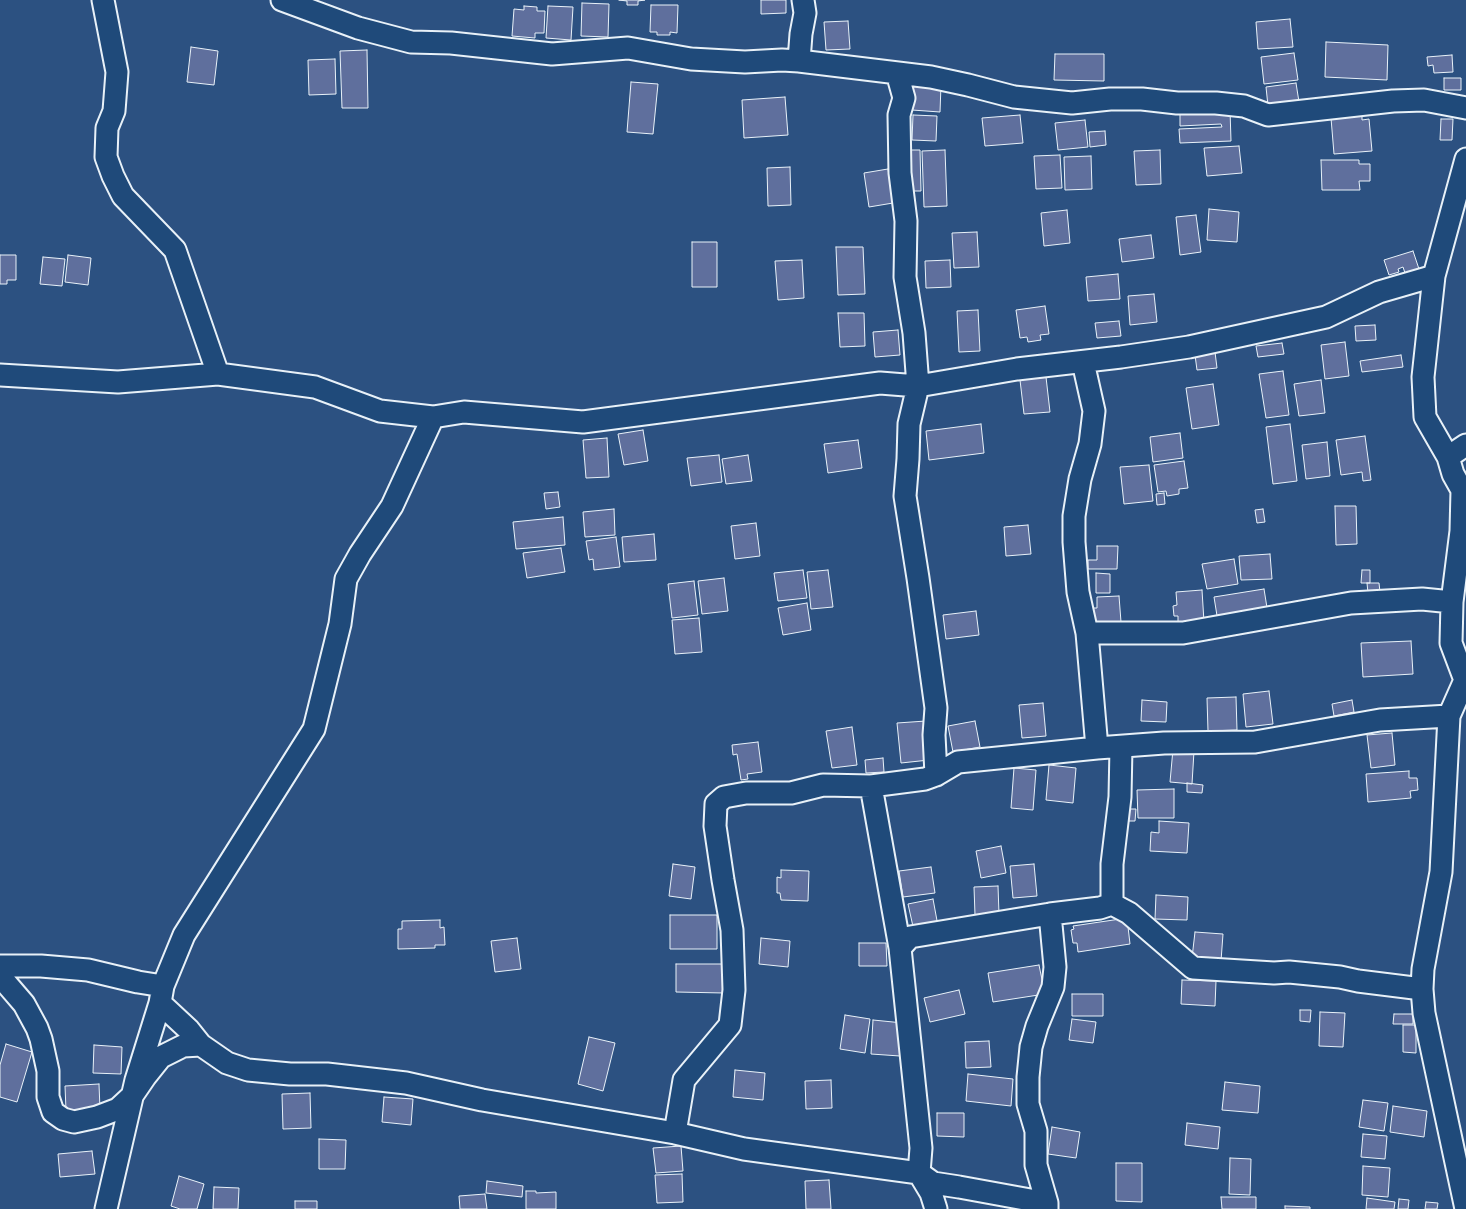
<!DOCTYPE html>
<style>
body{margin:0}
canvas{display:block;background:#2c5181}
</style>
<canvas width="1466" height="1209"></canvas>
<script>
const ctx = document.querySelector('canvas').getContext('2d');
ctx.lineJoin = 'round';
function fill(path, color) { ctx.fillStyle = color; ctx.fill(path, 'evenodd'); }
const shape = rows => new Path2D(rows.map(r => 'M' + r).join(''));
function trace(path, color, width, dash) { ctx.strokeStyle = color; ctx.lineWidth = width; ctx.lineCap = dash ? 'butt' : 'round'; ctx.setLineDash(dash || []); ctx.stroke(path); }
const building = shape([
 [619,0,645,0,638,1,638,5,627,5,627,1,619,0],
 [761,0,786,0,786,13,761,14,761,0],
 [582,3,609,4,608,37,581,36,582,3],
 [651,5,678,5,677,33,670,32,670,35,657,35,657,32,650,32,651,5],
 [524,6,537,7,537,11,545,11,544,33,535,33,535,38,512,36,514,9,524,10,524,6],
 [548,6,573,7,571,40,546,38,548,6],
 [1290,19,1293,47,1258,49,1256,22,1290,19],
 [848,21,850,49,826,50,824,22,848,21],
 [1326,42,1388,45,1387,80,1325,77,1326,42],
 [191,47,218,51,214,85,187,82,191,47],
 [367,50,368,108,342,108,340,51,367,50],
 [1294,53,1298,80,1264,84,1261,57,1294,53],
 [1055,54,1104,54,1104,81,1054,80,1055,54],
 [1452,55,1453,72,1434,73,1433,65,1428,66,1427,57,1452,55],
 [335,59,336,94,309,95,308,60,335,59],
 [1444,78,1461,78,1461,90,1444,90,1444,78],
 [631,82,658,84,653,134,627,132,631,82],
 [913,83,941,85,940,112,912,110,913,83],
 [1296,83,1299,102,1268,106,1266,87,1296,83],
 [785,97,788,135,744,138,742,100,785,97],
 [1230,110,1231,141,1180,143,1179,129,1222,127,1221,124,1180,126,1180,112,1230,110],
 [913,115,937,116,936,141,912,140,913,115],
 [1020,115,1023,143,985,146,982,118,1020,115],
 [1362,115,1362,120,1369,119,1372,151,1334,154,1331,118,1362,115],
 [1441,119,1453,119,1452,140,1440,140,1441,119],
 [1085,120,1088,147,1058,150,1055,123,1085,120],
 [1105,131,1106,145,1090,147,1089,132,1105,131],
 [1239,146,1242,173,1207,176,1204,148,1239,146],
 [911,150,920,150,921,191,912,191,911,150],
 [945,150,947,206,924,207,922,151,945,150],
 [1160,150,1161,184,1136,185,1134,151,1160,150],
 [1060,155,1062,188,1036,189,1034,156,1060,155],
 [1091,156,1092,189,1065,190,1064,157,1091,156],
 [1321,160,1359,160,1359,164,1370,164,1370,181,1359,181,1360,190,1322,190,1321,160],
 [790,167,791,205,768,206,767,168,790,167],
 [888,169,893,203,869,207,864,173,888,169],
 [1209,209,1239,212,1237,242,1207,240,1209,209],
 [1067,210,1070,243,1044,246,1041,213,1067,210],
 [1196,215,1201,252,1180,255,1176,217,1196,215],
 [977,232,979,267,954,268,952,233,977,232],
 [1151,235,1154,258,1122,262,1119,239,1151,235],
 [692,242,717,242,717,287,692,287,692,242],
 [836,247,863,247,865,294,838,295,836,247],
 [1413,251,1419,269,1405,273,1403,267,1398,269,1399,272,1389,275,1384,260,1413,251],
 [0,255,16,255,16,280,7,280,7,284,0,284,0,255],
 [68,255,91,258,88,285,65,282,68,255],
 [43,257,65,259,62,286,40,284,43,257],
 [802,260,804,298,778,300,775,261,802,260],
 [950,260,951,287,926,288,925,261,950,260],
 [1118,274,1120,299,1088,301,1086,277,1118,274],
 [1154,294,1157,322,1130,325,1128,296,1154,294],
 [1045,306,1049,334,1040,335,1041,340,1028,342,1027,337,1020,338,1016,310,1045,306],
 [978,310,980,351,959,352,957,311,978,310],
 [838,313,864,313,865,346,840,347,838,313],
 [1119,321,1121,336,1097,338,1095,323,1119,321],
 [1375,325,1376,340,1356,341,1355,326,1375,325],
 [898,330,900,355,875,357,873,332,898,330],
 [1345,342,1349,376,1325,379,1321,345,1345,342],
 [1282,343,1284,354,1258,357,1256,346,1282,343],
 [1215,352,1217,368,1197,370,1195,355,1215,352],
 [1401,355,1403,367,1362,372,1360,361,1401,355],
 [1283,371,1289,415,1266,418,1259,374,1283,371],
 [1046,377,1050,412,1024,414,1020,380,1046,377],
 [1321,380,1325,413,1299,416,1294,384,1321,380],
 [1213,384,1219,425,1192,429,1186,388,1213,384],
 [981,424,984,453,929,460,926,431,981,424],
 [1290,424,1297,481,1273,484,1266,427,1290,424],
 [643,430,648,461,624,465,618,434,643,430],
 [1180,433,1183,458,1153,462,1150,437,1180,433],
 [1365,436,1371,480,1363,481,1362,472,1341,475,1336,440,1365,436],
 [607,438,609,477,586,478,583,440,607,438],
 [858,440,862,468,828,473,824,444,858,440],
 [1327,442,1330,476,1306,479,1302,445,1327,442],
 [719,455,722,482,691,486,687,458,719,455],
 [748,455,752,481,726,484,722,459,748,455],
 [1184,461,1188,488,1179,489,1179,494,1167,496,1166,491,1158,492,1154,465,1184,461],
 [1149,465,1153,501,1124,504,1120,467,1149,465],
 [558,492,560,507,546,509,544,493,558,492],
 [1164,493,1165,504,1157,505,1156,494,1164,493],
 [1335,506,1356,506,1357,544,1336,545,1335,506],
 [614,509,615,535,585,537,583,512,614,509],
 [1263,509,1265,522,1257,523,1255,510,1263,509],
 [563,517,565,545,516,549,513,522,563,517],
 [756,523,760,556,735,559,731,526,756,523],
 [1028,525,1031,554,1006,556,1004,527,1028,525],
 [654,534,656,560,624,562,622,537,654,534],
 [616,537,620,567,594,570,593,559,589,560,586,541,616,537],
 [1097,546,1118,546,1117,569,1088,569,1088,560,1097,560,1097,546],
 [561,548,565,572,527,578,523,553,561,548],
 [1270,554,1272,579,1241,580,1239,556,1270,554],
 [1234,559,1238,584,1207,589,1202,564,1234,559],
 [803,570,807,598,778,601,774,573,803,570],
 [828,570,833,607,811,609,807,572,828,570],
 [1362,570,1370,570,1370,583,1361,583,1362,570],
 [1096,573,1110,574,1110,593,1096,593,1096,573],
 [724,578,728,611,702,614,698,581,724,578],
 [694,581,698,615,672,618,668,584,694,581],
 [1367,583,1379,583,1380,592,1368,593,1367,583],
 [1264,589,1268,614,1218,622,1214,597,1264,589],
 [1202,590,1204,622,1178,624,1178,616,1174,616,1173,606,1177,605,1176,592,1202,590],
 [1119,596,1121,622,1098,623,1098,622,1094,622,1093,608,1097,608,1097,597,1119,596],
 [807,603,811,630,783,635,778,608,807,603],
 [976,611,979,635,946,639,943,615,976,611],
 [699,618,702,652,675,654,672,620,699,618],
 [1411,641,1413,674,1363,677,1361,643,1411,641],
 [1269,691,1273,724,1246,727,1243,694,1269,691],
 [1236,697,1237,730,1208,731,1207,698,1236,697],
 [1142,700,1167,702,1166,722,1141,721,1142,700],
 [1352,700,1354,712,1334,716,1332,704,1352,700],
 [1043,703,1046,736,1022,738,1019,705,1043,703],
 [926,721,929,760,901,763,897,723,926,721],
 [975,721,980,747,953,752,948,726,975,721],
 [852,727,857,765,832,768,826,731,852,727],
 [1392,733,1395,765,1371,768,1367,735,1392,733],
 [758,742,762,772,747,774,748,779,741,780,737,754,733,755,732,745,758,742],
 [1173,749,1194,751,1192,784,1170,782,1173,749],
 [883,758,884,772,866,773,865,760,883,758],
 [1049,765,1076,768,1073,803,1046,800,1049,765],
 [1014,768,1036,770,1033,810,1011,808,1014,768],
 [1409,771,1409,778,1417,778,1418,790,1410,791,1411,798,1368,802,1366,774,1409,771],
 [1187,783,1203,785,1202,793,1187,792,1187,783],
 [1174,789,1174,818,1138,818,1137,790,1174,789],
 [1126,809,1136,809,1135,821,1126,821,1126,809],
 [1159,821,1189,823,1187,853,1150,851,1151,832,1159,833,1159,821],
 [1001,846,1006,873,981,878,976,851,1001,846],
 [673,864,695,867,691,899,669,896,673,864],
 [1034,864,1037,896,1013,898,1010,866,1034,864],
 [931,867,935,893,903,897,899,871,931,867],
 [781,870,809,871,808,901,781,900,780,893,777,893,777,877,781,878,781,870],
 [998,886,999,914,975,915,974,887,998,886],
 [1156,895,1188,897,1187,920,1155,919,1156,895],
 [933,899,938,926,914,931,908,904,933,899],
 [670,915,717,915,717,949,670,949,670,915],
 [1127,918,1130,944,1078,952,1077,943,1073,943,1071,930,1074,929,1073,926,1127,918],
 [440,920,440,928,444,927,445,945,435,945,435,948,398,949,398,929,402,929,402,921,440,920],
 [1195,932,1223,934,1221,961,1192,958,1195,932],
 [517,938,521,969,495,972,491,941,517,938],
 [761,938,790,941,788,967,759,964,761,938],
 [859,943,886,943,887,966,859,966,859,943],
 [676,964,724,964,724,993,676,992,676,964],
 [1039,965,1045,994,993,1002,988,973,1039,965],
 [1182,980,1216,981,1215,1006,1181,1004,1182,980],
 [959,990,965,1014,930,1022,924,998,959,990],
 [1072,994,1103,994,1103,1016,1072,1016,1072,994],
 [1300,1010,1311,1010,1310,1022,1300,1021,1300,1010],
 [1320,1012,1345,1013,1343,1047,1319,1046,1320,1012],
 [1394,1014,1413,1014,1413,1024,1393,1024,1394,1014],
 [845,1015,870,1019,865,1053,840,1049,845,1015],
 [1072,1019,1096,1022,1093,1043,1069,1040,1072,1019],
 [873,1020,903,1023,900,1056,871,1054,873,1020],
 [1403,1025,1416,1025,1416,1053,1403,1052,1403,1025],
 [589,1037,615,1043,603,1091,578,1084,589,1037],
 [989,1041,991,1067,966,1068,965,1042,989,1041],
 [6,1044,32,1052,17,1102,0,1097,0,1065,6,1044],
 [94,1045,122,1047,121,1074,93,1073,94,1045],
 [735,1070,765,1073,763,1100,733,1097,735,1070],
 [968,1074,1013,1079,1011,1106,966,1101,968,1074],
 [831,1080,832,1108,806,1109,805,1081,831,1080],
 [1225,1082,1260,1086,1258,1113,1222,1110,1225,1082],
 [99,1084,100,1109,66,1110,65,1086,99,1084],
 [310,1093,311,1128,283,1129,282,1094,310,1093],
 [384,1097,413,1099,411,1125,382,1122,384,1097],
 [1363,1100,1388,1103,1384,1131,1359,1127,1363,1100],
 [1393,1106,1427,1111,1424,1137,1390,1132,1393,1106],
 [937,1113,964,1113,964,1137,937,1136,937,1113],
 [1187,1123,1220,1127,1218,1149,1185,1145,1187,1123],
 [1052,1127,1080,1132,1076,1158,1048,1154,1052,1127],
 [1363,1134,1387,1136,1385,1159,1361,1157,1363,1134],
 [319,1139,346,1140,345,1169,319,1169,319,1139],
 [681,1146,683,1171,656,1173,653,1148,681,1146],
 [92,1151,95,1174,60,1177,58,1154,92,1151],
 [1230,1158,1251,1159,1250,1195,1229,1194,1230,1158],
 [1116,1163,1142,1163,1142,1202,1116,1201,1116,1163],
 [1363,1166,1390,1168,1388,1197,1362,1195,1363,1166],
 [682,1174,683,1202,657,1203,655,1175,682,1174],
 [179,1176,204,1184,197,1209,180,1209,171,1206,179,1176],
 [829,1180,831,1209,806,1209,805,1181,829,1180],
 [487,1181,523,1186,522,1197,486,1193,487,1181],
 [214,1187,239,1188,238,1209,213,1209,214,1187],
 [526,1191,536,1191,536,1193,556,1192,556,1209,526,1209,526,1191],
 [485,1194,487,1209,460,1209,459,1196,485,1194],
 [1221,1197,1256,1197,1256,1209,1222,1209,1221,1197],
 [1367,1198,1395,1202,1394,1209,1366,1209,1367,1198],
 [1399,1199,1409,1200,1408,1209,1398,1209,1399,1199],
 [295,1201,317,1201,317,1209,295,1209,295,1201],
 [1426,1202,1438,1203,1437,1209,1425,1209,1426,1202],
 [1285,1206,1310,1207,1310,1209,1285,1209,1285,1206]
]);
fill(building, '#5f6f9d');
trace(building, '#e8f1f8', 1);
const minor = shape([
 [103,0,117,72,114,111,107,128,106,157,113,176,123,196,175,250,218,374],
 [282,0,358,28,411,42,451,43,552,54,628,48,691,59,745,62,782,60,799,61,931,77,968,85,1014,97,1072,103,1110,99,1142,99,1177,103,1216,103,1244,106,1268,115,1393,101,1424,100,1466,108],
 [799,61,801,34,805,13,803,0],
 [897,73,904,98,899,115,900,173,906,221,905,277,914,333,918,386,909,424,908,459,905,496,918,578,936,708,934,735,936,775],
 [1083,362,1094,411,1090,444,1080,479,1074,516,1074,542,1078,592,1087,633,1097,748],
 [0,375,118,382,218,374,315,387,380,411,433,417,464,412,583,422,880,383,918,386,1017,369,1121,357,1189,347,1326,317,1379,292,1434,276],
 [1448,457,1466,445],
 [1087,633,1183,633,1351,603,1422,599,1452,602],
 [871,786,900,948,921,1148,919,1173,931,1193,936,1209],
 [1112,904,1112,864,1120,797,1121,747],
 [900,948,910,937,1050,914,1100,908,1112,904,1129,913,1193,968,1274,973,1289,972,1340,977,1358,981,1422,989],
 [0,966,41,966,88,970,138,982,163,986],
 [0,976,24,1004,37,1028,41,1039,48,1071,48,1097,53,1112,63,1119,74,1122,97,1117,118,1109,132,1096,145,1077,161,1057,183,1046,201,1045],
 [160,1003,189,1030,201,1045,227,1063,248,1070,290,1074,327,1074,406,1083,482,1100,675,1133,744,1149,919,1173,933,1183,959,1187,1047,1203],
 [675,1133,684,1080,730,1025,734,990,732,930,723,880,715,826,716,804,724,797,746,793,791,793,823,785,871,786,925,779,936,775,958,762,1097,748,1164,743,1255,742,1380,720,1449,716],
 [106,1209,136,1080,160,1003,163,986,184,935,314,729,340,624,346,579,360,554,392,506,433,417],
 [1047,1209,1047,1203,1036,1165,1036,1131,1028,1104,1028,1077,1031,1047,1037,1026,1053,987,1055,967,1050,914],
 [1466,1209,1424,1013,1422,989,1423,969,1441,872,1449,716,1465,680,1451,643,1452,602,1461,531,1462,490,1453,474,1448,457,1425,417,1423,377,1434,276,1466,159]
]);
trace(minor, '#e8f1f8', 25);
trace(minor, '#1f4a7a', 21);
</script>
